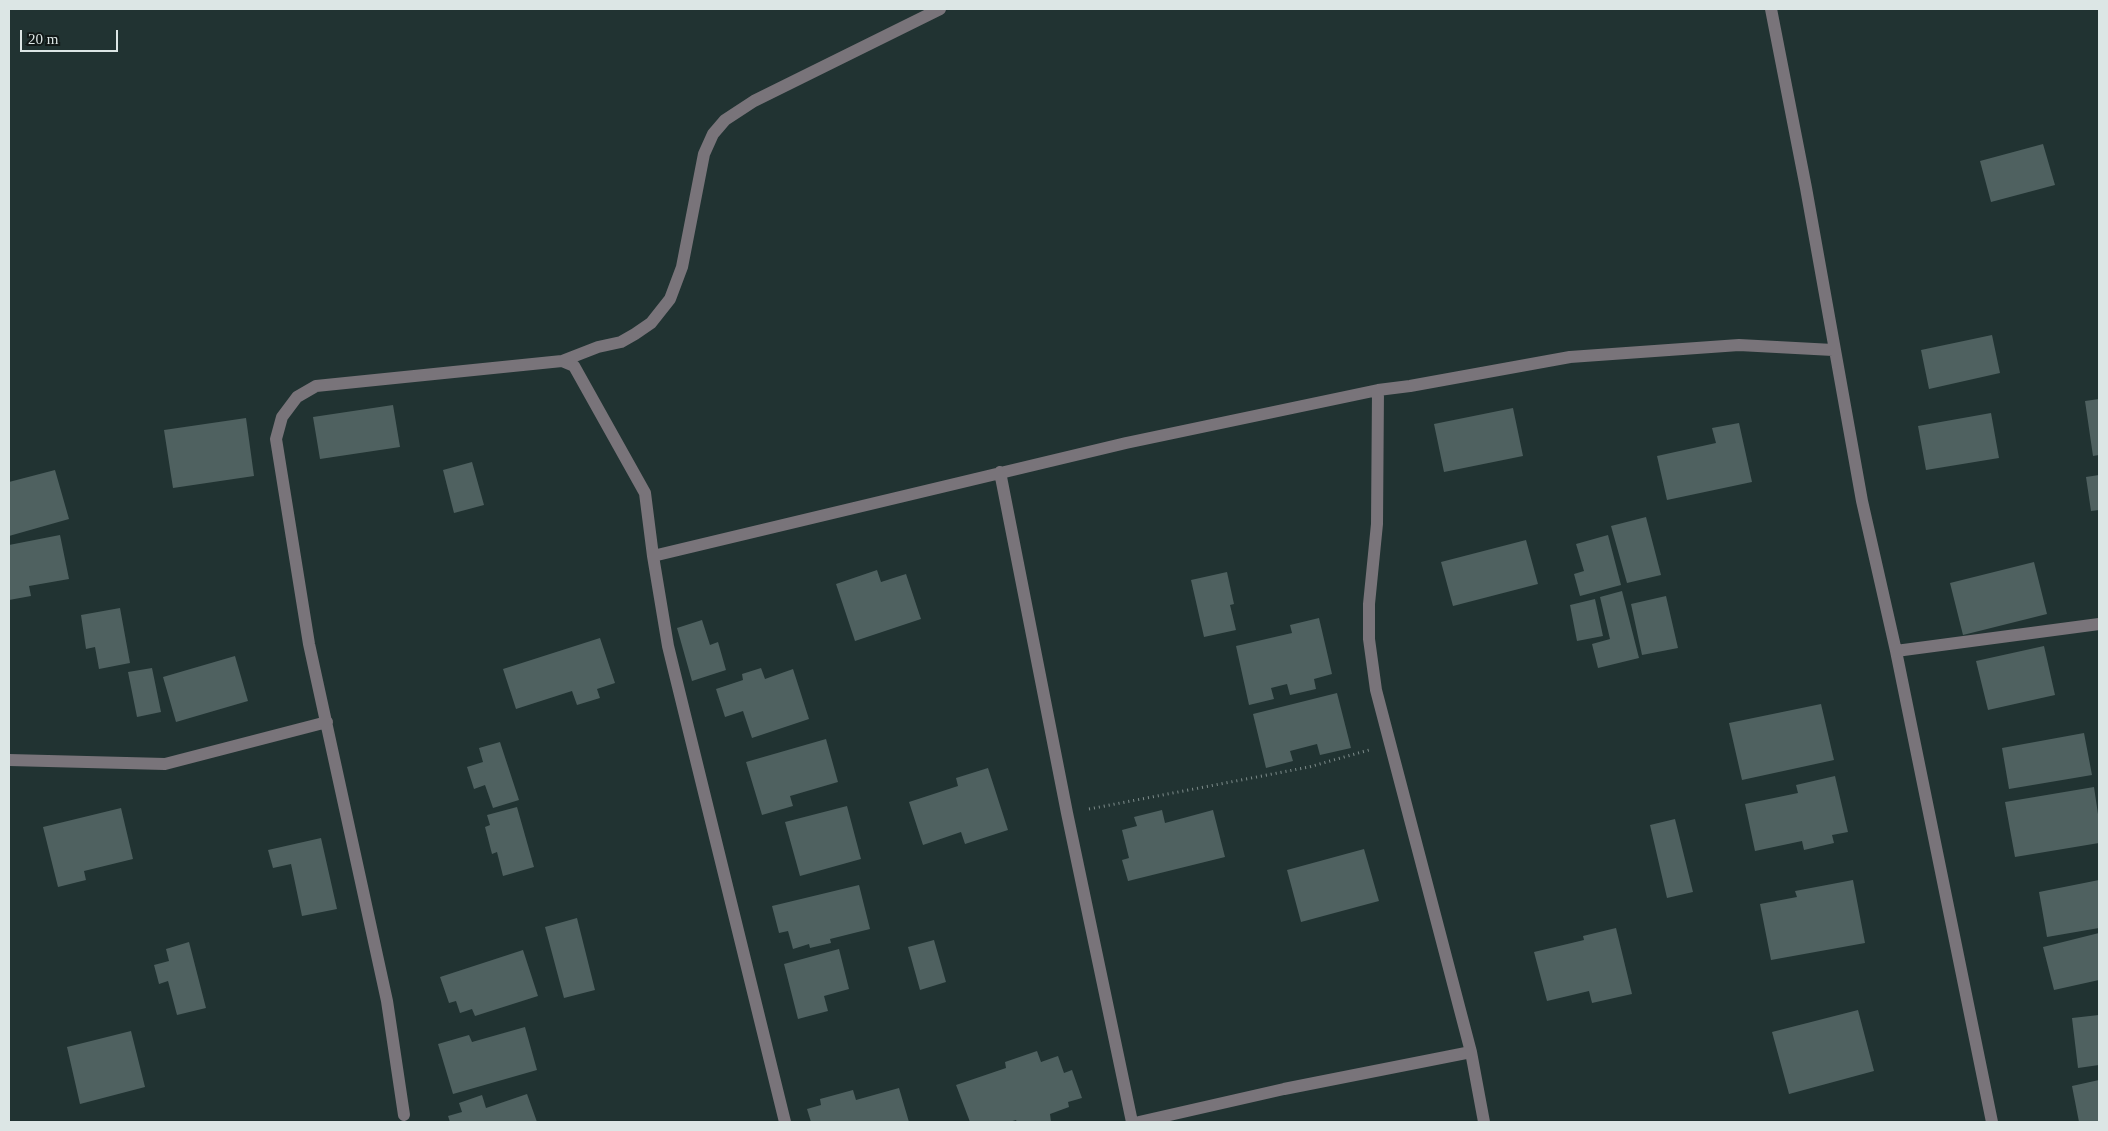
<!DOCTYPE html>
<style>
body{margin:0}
#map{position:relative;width:2108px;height:1131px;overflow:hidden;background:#213332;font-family:Georgia,serif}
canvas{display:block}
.frame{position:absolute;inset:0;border:10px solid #dce6e5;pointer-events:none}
.scale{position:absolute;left:20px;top:30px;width:98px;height:22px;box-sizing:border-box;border:2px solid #dce6e5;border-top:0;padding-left:6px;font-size:15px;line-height:18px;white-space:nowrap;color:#dce6e5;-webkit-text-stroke:4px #111918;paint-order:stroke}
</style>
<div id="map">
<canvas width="2108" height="1131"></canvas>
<div class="frame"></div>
<div class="scale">20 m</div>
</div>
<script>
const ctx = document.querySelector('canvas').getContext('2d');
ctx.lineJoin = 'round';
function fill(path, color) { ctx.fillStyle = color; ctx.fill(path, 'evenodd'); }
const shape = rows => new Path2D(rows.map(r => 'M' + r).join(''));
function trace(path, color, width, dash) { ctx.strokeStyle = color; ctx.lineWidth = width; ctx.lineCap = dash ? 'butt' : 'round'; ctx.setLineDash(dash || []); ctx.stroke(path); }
fill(shape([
 [2043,144,2055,185,1991,202,1980,161],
 [1992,335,2000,373,1929,389,1921,350],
 [2099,399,2099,455,2093,456,2085,401],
 [393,405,400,447,320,459,313,417],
 [1513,408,1523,456,1444,472,1434,424],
 [1991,413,1999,458,1926,470,1918,426],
 [246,418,254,476,173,488,164,430],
 [1739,423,1752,482,1667,500,1657,456,1716,443,1712,428],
 [472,462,484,505,454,513,443,470],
 [55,470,69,519,9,536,9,482],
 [2099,475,2099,510,2091,511,2086,477],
 [1646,517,1661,575,1627,583,1611,526],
 [60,535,69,579,29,586,31,596,9,600,9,545],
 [1608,535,1621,585,1580,596,1574,574,1584,571,1576,544],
 [1526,540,1538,584,1453,606,1441,562],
 [2034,562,2047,614,1963,635,1950,583],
 [877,570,881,582,906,574,921,619,855,641,836,584],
 [1227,572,1234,604,1230,605,1236,630,1204,637,1191,580],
 [1622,591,1639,658,1598,668,1592,644,1610,639,1600,597],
 [1666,596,1678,648,1642,655,1631,604],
 [1595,599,1603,636,1577,641,1570,605],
 [120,608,130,663,99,669,95,647,86,649,81,615],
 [1319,618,1332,674,1314,679,1316,689,1290,695,1287,684,1271,688,1274,699,1249,705,1236,646,1292,633,1290,625],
 [702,620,710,645,718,642,726,670,692,681,677,628],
 [600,638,615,683,597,689,600,698,577,705,572,691,516,709,503,669],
 [2044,646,2055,695,1988,710,1976,661],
 [235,656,248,701,176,722,163,677],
 [152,668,161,712,137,717,128,672],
 [761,668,765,679,793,669,809,719,752,738,743,711,725,717,716,689,743,680,742,674],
 [1337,693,1351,748,1320,755,1317,744,1290,751,1293,761,1266,768,1253,714],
 [1821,704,1834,760,1742,780,1729,723],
 [2084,733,2092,775,2009,789,2002,748],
 [826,739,838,782,790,796,793,806,762,815,746,762],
 [500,742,519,800,493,808,485,785,474,789,467,767,483,762,479,748],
 [988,768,1008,830,965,844,961,832,923,845,909,802,958,786,956,778],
 [1835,776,1848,832,1832,835,1834,843,1804,850,1802,841,1755,851,1745,804,1798,793,1796,785],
 [2094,787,2099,821,2099,843,2015,857,2005,802],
 [847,806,861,859,800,876,785,822],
 [517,807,534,867,503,876,497,852,492,854,485,827,490,825,487,815],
 [121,808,133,859,84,871,86,880,58,887,43,827],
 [1162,810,1165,823,1213,810,1225,857,1128,881,1122,860,1129,858,1122,830,1137,826,1134,817],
 [1675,819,1693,892,1667,898,1650,825],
 [321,838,337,909,302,916,291,864,273,868,268,850],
 [1364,849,1379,901,1301,922,1287,870],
 [1853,880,1865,943,1771,960,1760,904,1797,897,1795,891],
 [2099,880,2099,928,2047,937,2039,892],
 [859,885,870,929,830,939,831,943,810,948,809,944,793,949,788,931,779,933,772,906],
 [577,918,595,990,564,998,545,927],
 [1616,928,1632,994,1592,1003,1589,991,1547,1001,1534,952,1584,940,1583,936],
 [2099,933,2099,980,2054,990,2043,947],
 [934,940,946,982,920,990,908,947],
 [189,942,206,1008,177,1015,168,981,159,984,154,965,169,961,166,949],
 [839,949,849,989,824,996,828,1011,798,1019,784,964],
 [523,950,538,996,475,1016,472,1009,460,1013,456,1001,449,1003,440,977],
 [1858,1010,1874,1071,1789,1094,1772,1032],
 [2099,1015,2099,1065,2078,1068,2072,1018],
 [525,1027,537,1070,453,1094,438,1044,469,1035,472,1042],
 [131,1031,145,1087,80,1104,67,1047],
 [1037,1051,1041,1062,1058,1056,1064,1073,1072,1070,1082,1098,1068,1102,1069,1107,1050,1114,1051,1122,1017,1122,1016,1120,1009,1122,970,1122,956,1085,1006,1068,1005,1062],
 [2099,1080,2099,1122,2079,1122,2072,1086],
 [899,1088,909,1122,811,1122,807,1109,821,1105,820,1099,853,1090,856,1100],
 [527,1094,537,1122,450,1122,448,1116,462,1112,459,1103,482,1095,486,1108]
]), '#4f6160');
trace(shape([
 [1089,809,1309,767,1369,750]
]), '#7e8c8b', 3, [1, 4]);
trace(shape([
 [1771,9,1806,188,1862,501,1896,651,1992,1122],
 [562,361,598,347,621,342,635,334,651,323,670,299,682,267,704,154,713,134,725,120,754,101,940,9],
 [1378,390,1377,524,1369,604,1369,639,1376,690,1471,1052,1484,1122],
 [1000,472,1067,813,1132,1122],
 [653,556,1126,443,1378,390,1410,386,1570,357,1739,345,1833,350],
 [1896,651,2099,624],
 [9,760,165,764,327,722],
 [404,1115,387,1001,309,644,276,439,282,417,297,397,316,386,562,361,574,366,645,493,653,556,668,646,785,1122],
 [1139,1122,1284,1089,1471,1052]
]), '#79747a', 12);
</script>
